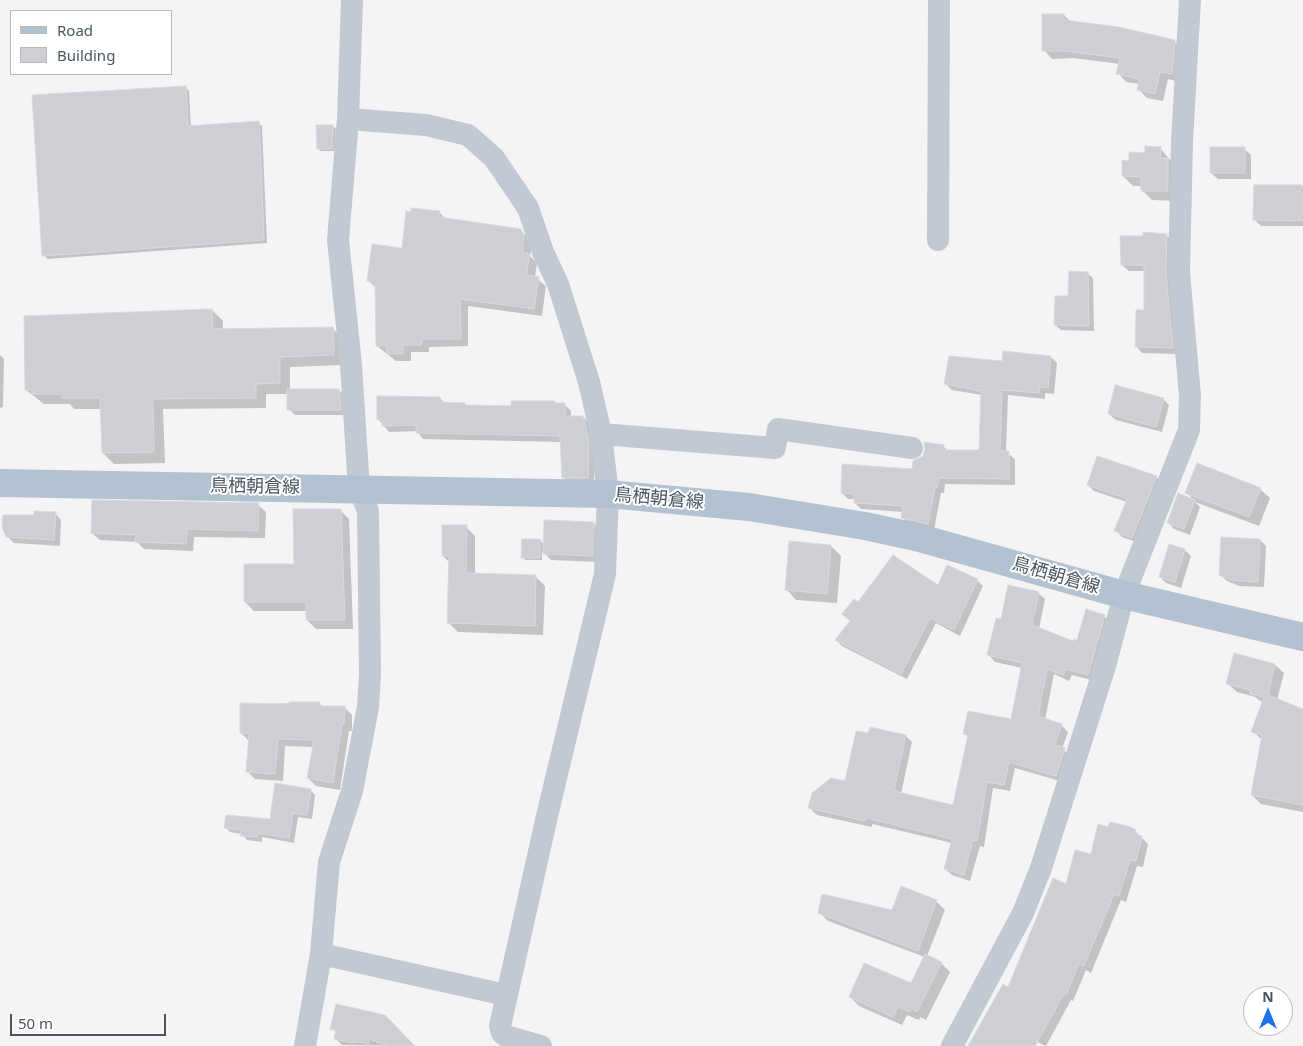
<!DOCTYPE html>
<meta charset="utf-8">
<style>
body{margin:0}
#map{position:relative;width:1303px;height:1046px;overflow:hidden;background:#f5f3f3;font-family:"Noto Sans",sans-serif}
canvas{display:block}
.legend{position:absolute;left:10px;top:10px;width:162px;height:65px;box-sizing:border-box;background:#fff;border:1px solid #b7bbc0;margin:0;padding:6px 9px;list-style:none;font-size:15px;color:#4a5661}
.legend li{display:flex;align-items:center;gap:10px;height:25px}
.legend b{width:25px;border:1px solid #b7bbc0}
.north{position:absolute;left:1243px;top:986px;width:50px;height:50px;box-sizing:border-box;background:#fff;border:1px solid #b7bbc0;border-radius:50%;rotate:0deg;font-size:14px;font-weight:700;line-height:20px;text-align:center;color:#4a5661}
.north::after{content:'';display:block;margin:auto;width:18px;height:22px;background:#1a73e8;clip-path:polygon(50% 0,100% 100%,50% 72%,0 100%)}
.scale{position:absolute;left:10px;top:1014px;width:156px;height:22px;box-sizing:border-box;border:2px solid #4a5661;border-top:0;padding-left:6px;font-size:15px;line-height:18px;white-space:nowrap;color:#4a5661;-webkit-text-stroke:4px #fff;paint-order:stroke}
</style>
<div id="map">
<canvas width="1303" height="1046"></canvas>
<ul class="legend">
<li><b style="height:6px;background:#b3c2d1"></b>Road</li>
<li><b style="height:14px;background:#cdcfd5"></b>Building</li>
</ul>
<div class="north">N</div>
<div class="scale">50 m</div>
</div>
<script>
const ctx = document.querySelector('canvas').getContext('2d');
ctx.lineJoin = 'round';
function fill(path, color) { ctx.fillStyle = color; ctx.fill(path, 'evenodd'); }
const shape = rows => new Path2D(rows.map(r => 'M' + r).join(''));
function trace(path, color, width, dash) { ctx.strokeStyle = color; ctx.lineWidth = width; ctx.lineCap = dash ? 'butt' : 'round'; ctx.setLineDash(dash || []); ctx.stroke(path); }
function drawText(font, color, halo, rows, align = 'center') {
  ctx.font = font + ' "Noto Sans","Noto Sans JP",sans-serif'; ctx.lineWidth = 4; ctx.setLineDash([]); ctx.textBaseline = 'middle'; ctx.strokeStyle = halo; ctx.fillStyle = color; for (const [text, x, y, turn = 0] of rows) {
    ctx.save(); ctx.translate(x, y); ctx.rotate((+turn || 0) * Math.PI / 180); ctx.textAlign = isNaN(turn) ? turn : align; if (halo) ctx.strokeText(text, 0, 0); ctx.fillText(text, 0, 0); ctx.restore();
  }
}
fill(shape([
 [1064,15,1071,22,1174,41,1182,49,1179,82,1168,79,1163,101,1147,98,1139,90,1140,84,1126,82,1118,73,1120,64,1073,58,1052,59,1044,50],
 [185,87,189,91,191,127,258,122,262,126,267,243,47,259,44,255],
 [333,126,336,129,335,151,321,151,318,149],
 [1160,148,1178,169,1177,201,1152,200,1142,190,1142,186,1133,186,1123,176,1130,162],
 [1244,149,1251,155,1251,179,1218,179,1211,173],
 [1255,186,1303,187,1303,226,1261,226,1255,220],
 [439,212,446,219,521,231,529,239,532,246,530,256,537,263,535,277,546,286,542,316,468,306,468,346,429,347,429,352,411,352,411,361,396,361,377,346,377,289,369,281],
 [1166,235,1173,241,1178,354,1142,353,1136,346,1146,312,1146,271,1129,271,1122,265],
 [1087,273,1093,278,1094,331,1061,330,1055,325,1070,297],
 [212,310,223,321,223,331,333,329,344,340,344,365,290,367,290,390,339,390,345,396,346,415,295,415,289,409,289,394,266,394,266,408,163,409,165,463,114,464,103,453,102,409,74,409,70,404,44,404,26,390],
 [0,355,4,359,3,407,0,408],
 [1051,357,1057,363,1054,394,1045,393,1045,399,1008,395,1006,452,1015,459,1015,485,945,484,944,493,941,493,934,530,909,524,902,517,903,512,861,509,855,503,855,499,848,499,842,493,913,470,943,446,948,451,980,452,982,395,952,390,946,384,1003,362],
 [440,398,445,404,465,404,467,406,513,407,554,402,557,405,565,405,571,411,571,417,583,417,589,423,595,449,594,484,569,483,563,477,562,442,423,439,417,431,389,432,378,419],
 [1163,399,1169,405,1162,432,1116,420,1109,414],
 [1156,477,1162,483,1139,543,1122,537,1116,530,1127,502,1094,491,1088,485],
 [1260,489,1270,498,1259,526,1195,502,1200,507,1190,535,1174,529,1168,522,1179,494,1195,501,1187,493],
 [258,505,266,512,265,538,194,537,193,551,144,549,137,542,100,540,92,533],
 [340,510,349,519,353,629,316,629,307,620,307,611,254,611,245,602,295,566],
 [55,513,61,520,60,546,14,543,7,536,35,517],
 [593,523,600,529,598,562,551,560,542,551,542,560,525,560,523,557,540,540,545,546],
 [466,527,475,536,475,574,536,577,545,586,543,635,458,632,449,623,450,563,443,556],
 [1260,540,1266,546,1264,587,1239,586,1227,581,1220,575],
 [831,546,841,556,837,603,796,600,787,590],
 [1185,550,1191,556,1181,588,1166,583,1160,577],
 [977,580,983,586,960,636,936,623,907,679,842,646,836,640,851,622,939,587],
 [1038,593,1045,599,1039,629,1074,643,1104,616,1111,623,1095,681,1072,675,1069,681,1054,674,1045,720,1061,725,1068,732,1062,749,1071,756,1063,782,1015,768,1010,791,993,788,984,847,980,846,970,881,952,875,945,869,952,843,872,824,872,827,817,815,810,808,846,783,869,735,906,736,912,742,901,794,954,806,969,738,964,733,1012,721,1022,668,995,662,989,655,1002,620],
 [1275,665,1284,673,1277,700,1303,710,1303,812,1261,804,1252,795,1262,740,1253,731,1263,703,1255,697,1237,692,1228,684],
 [319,703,323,707,344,707,352,715,352,731,349,731,340,790,316,786,308,778,314,747,285,746,283,781,255,779,247,771,249,741,241,733,241,704],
 [310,790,315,795,312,819,298,817,294,843,262,837,262,842,247,840,242,834,230,832,225,827,271,820],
 [1109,828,1135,831,1148,844,1143,867,1137,866,1126,902,1121,900,1091,973,1086,970,1073,1001,1071,1000,1046,1046,1024,1036,1019,1046,969,1046,1009,989,1066,885,1092,856],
 [901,888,937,902,945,910,927,956,941,963,950,972,926,1020,920,1017,919,1020,907,1015,902,1025,859,1006,850,997,912,985,925,957,828,921,819,912,892,911],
 [332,1028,413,1046,342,1045,335,1038,337,1033]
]), '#0003');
const building = shape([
 [1042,14,1064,14,1064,20,1119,27,1175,40,1172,74,1160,72,1155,94,1137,90,1140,79,1116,74,1120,58,1064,51,1042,51,1042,14],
 [186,86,188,126,259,121,264,240,42,256,32,95,186,86],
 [316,125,333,125,332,149,317,149,316,125],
 [1145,146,1161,147,1160,158,1168,158,1168,191,1141,191,1141,177,1122,176,1122,160,1129,161,1129,152,1145,153,1145,146],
 [1210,147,1245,147,1245,173,1210,173,1210,147],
 [1254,185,1302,185,1302,221,1253,220,1254,185],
 [411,208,440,211,439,217,521,229,524,237,522,252,530,254,526,275,539,277,534,309,460,299,461,339,422,339,422,345,403,345,403,354,387,354,387,346,376,346,375,282,367,281,372,244,402,248,406,211,411,212,411,208],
 [1143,232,1167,234,1166,273,1173,348,1135,347,1136,310,1144,310,1144,265,1121,265,1120,236,1143,236,1143,232],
 [1069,271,1088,272,1089,326,1054,325,1055,296,1068,296,1069,271],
 [212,309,213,329,333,327,334,355,280,357,280,383,256,384,256,398,153,399,154,452,102,453,100,398,62,398,62,394,32,394,32,390,25,390,24,316,212,309],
 [1003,351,1051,356,1048,388,1040,387,1039,393,1002,390,1000,451,1009,451,1009,479,939,478,937,488,935,487,928,524,901,518,903,506,854,503,854,494,841,493,842,464,912,469,913,461,923,456,925,449,924,442,944,445,943,450,979,450,981,391,944,384,949,356,1002,361,1003,351],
 [1115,385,1164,398,1156,427,1108,414,1115,385],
 [287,389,339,389,341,410,287,410,287,389],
 [377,396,440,397,440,402,465,403,465,405,511,406,511,401,555,401,555,403,565,403,565,416,583,416,589,442,588,478,562,478,560,436,416,433,416,425,382,426,382,419,377,420,377,396],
 [1097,456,1157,476,1132,538,1114,531,1127,499,1087,485,1097,456],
 [1197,463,1261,488,1249,517,1185,493,1197,463],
 [1178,493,1195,500,1184,529,1167,523,1178,493],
 [92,500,259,503,258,531,187,529,186,544,135,542,136,535,91,533,92,500],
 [293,509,341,509,345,620,306,620,306,602,244,602,244,564,294,564,293,509],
 [34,511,56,512,54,540,6,537,2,527,3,515,34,515,34,511],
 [544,520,594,522,593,556,543,554,544,520],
 [442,525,467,525,466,573,536,575,535,626,447,623,449,556,442,556,442,525],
 [1221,537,1260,539,1258,582,1231,580,1219,575,1221,537],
 [522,539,540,539,540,558,521,558,522,539],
 [789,541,831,545,827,594,785,590,789,541],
 [1169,544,1185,549,1175,582,1159,577,1169,544],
 [893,555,938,585,947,565,978,579,954,630,930,618,901,674,835,640,850,621,842,614,854,599,858,602,893,555],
 [1008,585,1039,592,1032,625,1073,641,1074,639,1077,640,1086,609,1105,615,1088,675,1065,669,1063,675,1047,669,1038,716,1062,724,1055,745,1065,748,1056,776,1009,762,1004,785,987,782,977,841,973,840,964,875,944,869,952,839,866,818,865,821,808,808,812,793,831,778,845,781,856,731,868,733,870,727,906,735,894,791,953,805,968,735,963,734,968,711,1011,719,1022,663,987,655,996,618,1001,619,1008,585],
 [1234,653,1275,664,1268,695,1303,709,1303,805,1251,795,1262,735,1251,732,1264,697,1250,694,1251,690,1226,684,1234,653],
 [289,702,320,702,319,706,345,706,344,724,342,724,333,783,307,778,314,740,278,739,275,774,246,772,249,733,240,733,240,703,289,704,289,702],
 [275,783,311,789,307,815,293,813,289,838,258,833,257,837,240,836,241,830,224,828,226,815,270,819,275,783],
 [1110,822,1131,827,1136,830,1135,834,1142,836,1136,861,1130,860,1119,896,1114,894,1084,966,1079,964,1066,995,1064,994,1035,1046,968,1046,1003,984,1008,987,1053,878,1066,884,1075,850,1091,854,1098,824,1108,827,1110,822],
 [901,886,937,900,918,951,818,913,822,894,892,910,901,886],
 [925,954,942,962,917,1012,912,1009,910,1012,898,1007,893,1017,849,997,864,963,911,983,925,954],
 [336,1004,385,1015,415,1046,389,1046,369,1039,368,1044,355,1041,354,1043,334,1039,336,1030,330,1029,336,1004]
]);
fill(building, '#cdcfd5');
trace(building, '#d7d9de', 1);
trace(shape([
 [348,119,426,125,468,135,494,158,528,208,543,252,558,284,589,382,601,434,608,494,605,574,547,816,500,1026,502,1033,506,1036,541,1046],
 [938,240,939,0],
 [601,434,775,448,778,429,912,448],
 [321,954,506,995],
 [305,1046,321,954,329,862,352,791,368,707,370,674,368,511,359,488,351,365,338,240,348,119,352,0],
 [952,1046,1023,913,1041,868,1105,666,1124,595,1189,430,1190,396,1179,272,1182,142,1190,0]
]), '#c1cad2', 22);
trace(shape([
 [0,483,608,494,749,507,865,526,916,537,1124,595,1303,637]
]), '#b3c2d1', 28);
drawText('18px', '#4a5661', '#fff', [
 ["鳥栖朝倉線",255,487,1],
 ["鳥栖朝倉線",659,499,5],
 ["鳥栖朝倉線",1056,576,16]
]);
</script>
